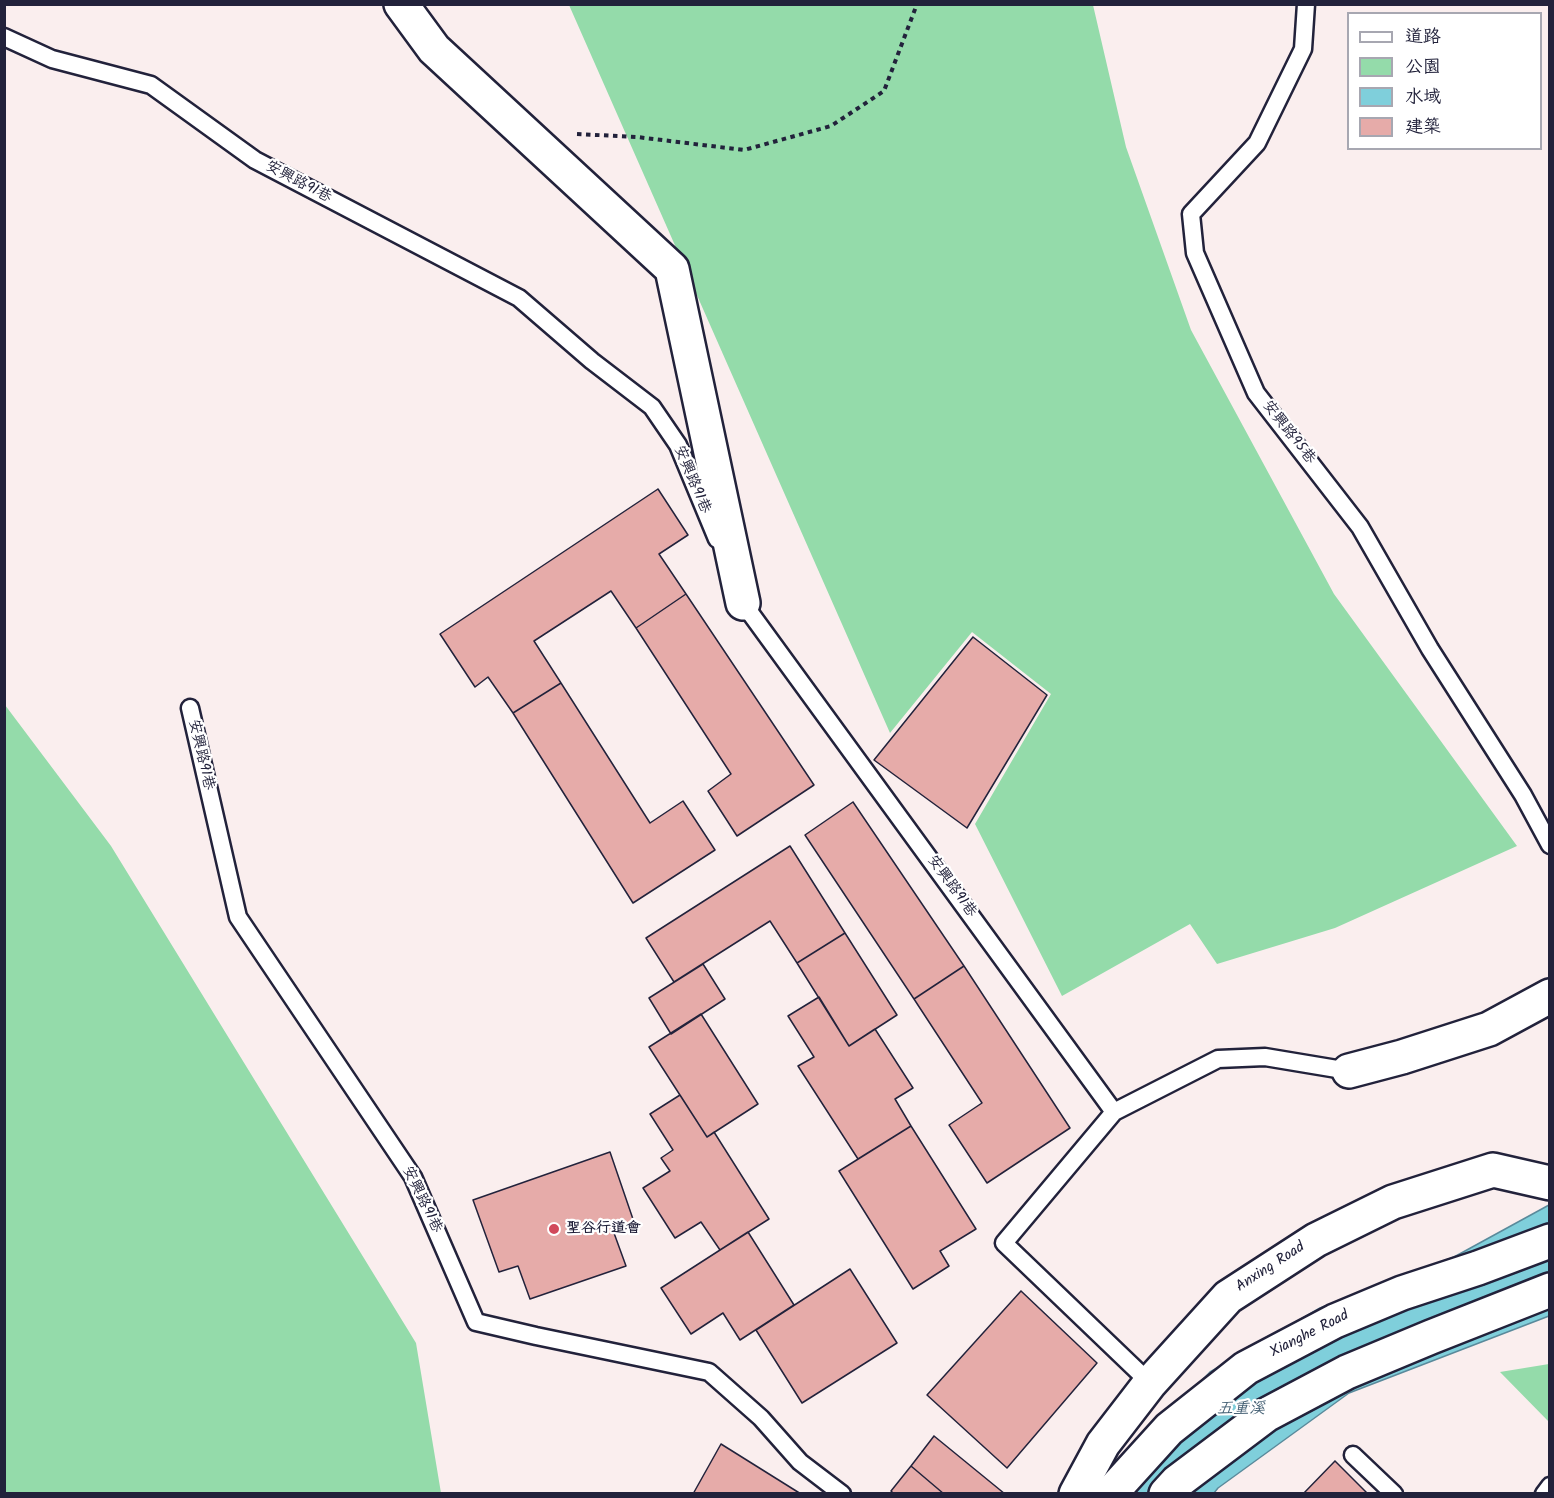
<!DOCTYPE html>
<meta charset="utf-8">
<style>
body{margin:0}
#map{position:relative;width:1554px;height:1498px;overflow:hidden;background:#faeeee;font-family:Kalam,"LXGW WenKai TC",sans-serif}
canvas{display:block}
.frame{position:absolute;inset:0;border:6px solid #22223b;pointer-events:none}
.legend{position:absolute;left:1347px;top:12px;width:195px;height:138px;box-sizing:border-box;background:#fff;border:2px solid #a7a7b1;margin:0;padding:8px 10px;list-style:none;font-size:18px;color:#22223b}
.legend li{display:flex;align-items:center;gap:12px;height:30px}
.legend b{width:30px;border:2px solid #a7a7b1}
</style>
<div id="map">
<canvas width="1554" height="1498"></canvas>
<div class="frame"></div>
<ul class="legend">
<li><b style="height:8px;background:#fff"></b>道路</li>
<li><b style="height:16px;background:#94dbaa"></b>公園</li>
<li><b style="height:16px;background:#7fcfdb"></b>水域</li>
<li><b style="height:16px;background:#e6aba9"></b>建築</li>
</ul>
</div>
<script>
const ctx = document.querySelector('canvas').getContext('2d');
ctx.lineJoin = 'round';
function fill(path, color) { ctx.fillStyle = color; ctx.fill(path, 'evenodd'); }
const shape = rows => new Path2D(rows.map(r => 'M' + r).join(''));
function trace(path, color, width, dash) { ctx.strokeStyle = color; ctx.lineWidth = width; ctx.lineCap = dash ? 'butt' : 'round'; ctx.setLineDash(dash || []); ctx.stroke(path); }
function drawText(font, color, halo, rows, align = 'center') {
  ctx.font = font + ' Kalam,"LXGW WenKai TC",sans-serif'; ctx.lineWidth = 4.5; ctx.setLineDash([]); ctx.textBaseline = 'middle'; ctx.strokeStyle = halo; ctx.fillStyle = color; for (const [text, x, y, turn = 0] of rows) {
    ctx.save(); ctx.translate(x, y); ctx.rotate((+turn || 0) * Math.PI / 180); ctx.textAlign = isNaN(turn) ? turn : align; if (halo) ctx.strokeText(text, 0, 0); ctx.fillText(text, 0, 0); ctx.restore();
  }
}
fill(shape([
 [569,5,1093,5,1126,147,1191,330,1334,594,1517,846,1335,928,1217,964,1190,924,1062,996,975,824,1051,694,972,632,890,733],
 [5,705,111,846,416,1343,441,1493,5,1493],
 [1549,1364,1550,1364,1549,1422,1500,1372]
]), '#94dbaa');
const water = shape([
 [1549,1205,1549,1316,1349,1393,1218,1488,1214,1493,1107,1494,1126,1459,1210,1372,1320,1308,1454,1257,1549,1205]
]);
fill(water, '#7fcfdb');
trace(water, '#5a8a9b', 1.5);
const building = shape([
 [658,489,688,535,659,554,686,594,636,628,611,591,534,641,561,683,513,713,488,677,475,687,440,634,658,489],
 [686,594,814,785,737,836,708,791,731,774,636,628,686,594],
 [973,637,1047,695,967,828,874,760,973,637],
 [561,683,650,823,683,801,715,850,633,903,513,713,561,683],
 [853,802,964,966,914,999,805,835,853,802],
 [790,846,845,933,797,963,770,921,674,982,646,938,790,846],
 [845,933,897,1015,849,1046,797,963,845,933],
 [703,964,725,999,671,1034,649,998,703,964],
 [964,966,1070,1128,987,1183,949,1125,982,1103,914,999,964,966],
 [819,997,849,1046,875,1029,913,1088,895,1099,911,1126,858,1159,798,1066,814,1057,788,1016,819,997],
 [701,1014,758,1104,707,1137,649,1047,701,1014],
 [680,1095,707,1137,714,1132,769,1219,720,1250,701,1222,675,1238,643,1188,670,1171,661,1158,673,1150,650,1114,680,1095],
 [911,1126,976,1229,940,1251,949,1266,913,1289,839,1171,911,1126],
 [610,1152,635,1225,614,1233,626,1266,530,1299,518,1266,499,1272,473,1200,610,1152],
 [748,1232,794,1305,740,1340,723,1313,691,1334,661,1288,748,1232],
 [850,1269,897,1343,802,1403,756,1330,850,1269],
 [1021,1291,1097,1363,1007,1468,927,1395,1021,1291],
 [934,1436,1005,1494,944,1494,911,1466,934,1436],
 [721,1444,801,1494,693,1494,721,1444],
 [1335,1461,1368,1494,1303,1494,1335,1461],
 [911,1466,944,1494,894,1494,891,1491,911,1466]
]);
fill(building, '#e6aba9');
trace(building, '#22223b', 1.5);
const lane = shape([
 [1306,4,1303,49,1257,143,1191,214,1195,253,1256,393,1360,527,1430,649,1523,795,1550,845],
 [4,37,52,59,151,85,255,160,519,298,592,361,652,407,678,445,717,539],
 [741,598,743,603,1114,1112],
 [190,708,238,917,413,1177,476,1322,536,1336,709,1372,761,1418,800,1462,842,1494],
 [1150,1383,1004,1243,1114,1112,1218,1059,1265,1057,1349,1071],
 [1353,1455,1394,1494],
 [1544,1494,1550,1486]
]);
const street = shape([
 [401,4,434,49,672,269,743,603],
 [1349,1071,1402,1057,1489,1029,1550,996],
 [1076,1494,1103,1444,1150,1383,1228,1297,1316,1240,1393,1202,1493,1170,1550,1183]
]);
const secondary = shape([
 [1110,1494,1169,1429,1246,1368,1335,1321,1402,1293,1478,1268,1550,1241],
 [1166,1494,1177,1482,1266,1415,1347,1372,1431,1337,1550,1290]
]);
trace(lane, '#22223b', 21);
trace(street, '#22223b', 38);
trace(secondary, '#22223b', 38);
trace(shape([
 [577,134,637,137,744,150,831,126,884,91,917,4]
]), '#22223b', 4, [4.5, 4.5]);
trace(lane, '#fff', 16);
trace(street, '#fff', 33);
trace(secondary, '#fff', 33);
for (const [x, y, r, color] of [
 [554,1229,6,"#d1495b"]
]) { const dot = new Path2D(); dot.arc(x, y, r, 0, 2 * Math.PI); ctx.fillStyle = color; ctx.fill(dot); trace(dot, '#fff', 2); }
drawText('15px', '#22223b', '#fff', [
 ["安興路91巷",298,183,28],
 ["安興路95巷",1288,433,52],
 ["安興路91巷",691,480,67],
 ["安興路91巷",200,755,77],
 ["安興路91巷",951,887,54],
 ["安興路91巷",421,1200,64],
 ["Anxing Road",1271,1268,-33],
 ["Xianghe Road",1310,1335,-27]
]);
drawText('bold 15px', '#22223b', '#fff', [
 ["聖谷行道會",566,1229]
], 'left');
drawText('italic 16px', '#435f73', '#fff', [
 ["五重溪",1241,1410]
]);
</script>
